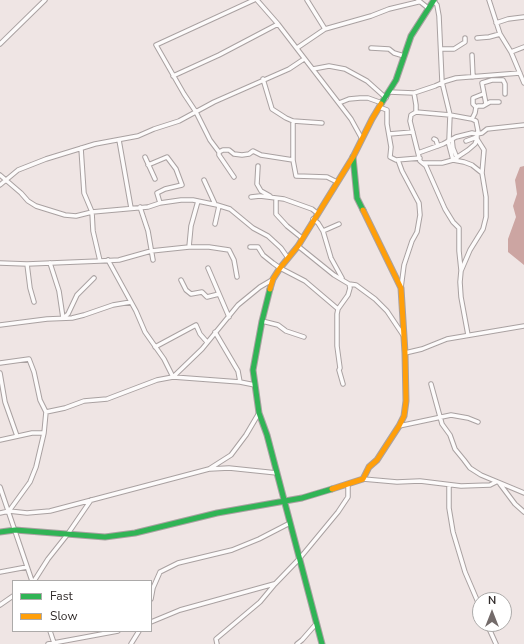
<!DOCTYPE html>
<style>
body{margin:0}
#map{position:relative;width:524px;height:644px;overflow:hidden;background:#efe5e4;font-family:"Nunito Sans",sans-serif}
canvas{display:block}
.legend{position:absolute;left:12px;top:580px;width:140px;height:52px;box-sizing:border-box;background:#fff;border:1px solid #acaaa9;margin:0;padding:5px 7px;list-style:none;font-size:12px;color:#302a29}
.legend li{display:flex;align-items:center;gap:8px;height:20px}
.legend b{width:20px;border:1px solid #acaaa9}
.north{position:absolute;left:472px;top:592px;width:40px;height:40px;box-sizing:border-box;background:#fff;border:1px solid #acaaa9;border-radius:50%;rotate:0deg;font-size:11px;font-weight:700;line-height:16px;text-align:center;color:#302a29}
.north::after{content:'';display:block;margin:auto;width:14px;height:18px;background:#736b6a;clip-path:polygon(50% 0,100% 100%,50% 72%,0 100%)}
</style>
<div id="map">
<canvas width="524" height="644"></canvas>
<ul class="legend">
<li><b style="height:5px;background:#30b455"></b>Fast</li>
<li><b style="height:5px;background:#ff9f0a"></b>Slow</li>
</ul>
<div class="north">N</div>
</div>
<script>
const ctx = document.querySelector('canvas').getContext('2d');
ctx.lineJoin = 'round';
function fill(path, color) { ctx.fillStyle = color; ctx.fill(path, 'evenodd'); }
const shape = rows => new Path2D(rows.map(r => 'M' + r).join(''));
function trace(path, color, width, dash) { ctx.strokeStyle = color; ctx.lineWidth = width; ctx.lineCap = dash ? 'butt' : 'round'; ctx.setLineDash(dash || []); ctx.stroke(path); }
fill(shape([
 [524,166,524,265,508,252,508,239,516,217,513,206,517,194,515,180,520,167]
]), '#cca5a2');
const street = shape([
 [257,0,278,24,351,119,362,139],
 [307,0,325,29],
 [418,0,428,8],
 [433,0,437,5,439,16,442,82,450,115,449,140],
 [489,0,500,34,511,52,524,83],
 [496,23,508,19,524,17],
 [477,38,489,37,500,34],
 [0,44,45,0],
 [297,48,325,29,371,16,389,9,418,2],
 [371,48,389,49,394,53,404,56],
 [441,49,454,49,465,42,465,38],
 [511,52,524,47],
 [472,55,473,77],
 [313,69,329,66,345,69,367,81,386,98],
 [173,76,219,55,278,24],
 [263,79,272,109,286,118,293,121,322,123],
 [389,92,414,93,435,86,446,81,456,78,520,73],
 [414,93,416,105,416,112,450,115,472,119,476,121,478,131,477,134,472,133,456,137,443,144,418,153],
 [339,103,349,99,360,98,368,98,382,103],
 [486,104,482,83,492,80,503,80,505,84,505,94],
 [379,107,387,110,387,124,391,147,390,157,396,160,420,158],
 [476,107,473,104,473,98,483,94],
 [416,112,411,115,410,121,420,161,426,166,445,209,453,222,459,228,459,251,461,270],
 [472,119,475,113,476,107,478,106,483,106,490,102,499,102],
 [293,121,293,160,296,176,327,177,337,182],
 [389,134,413,132],
 [434,139,436,140,438,146],
 [452,139,453,148,457,158],
 [477,139,484,150,482,173],
 [119,140,131,208],
 [448,141,453,160,468,150,475,144,477,139,477,134,482,133,487,129,524,125],
 [466,141,477,137],
 [81,148,84,193,92,212,93,231,100,261],
 [219,152,223,150,229,150,234,154,242,155,249,154,253,151,261,155,293,160],
 [145,157,155,179],
 [398,160,402,171,419,203,420,215,417,232,412,241,404,265,401,288],
 [423,163,442,163,453,160,464,162,472,165,482,173,486,197,486,217,483,229,470,250,461,271,460,282,461,297,468,335],
 [148,165,167,157,176,169,182,185],
 [258,166,257,184,261,191,270,196],
 [0,175,21,193,28,201,36,206,65,215,76,216,92,212,148,207,160,203,181,200,193,200,217,205,230,209,253,228,268,236,281,248,288,258],
 [234,177,219,155,219,152,210,140,196,112,184,94,156,45,254,0],
 [204,180,215,204],
 [0,185,18,170,46,159,95,144,138,136,154,129,179,121,214,102,289,69,304,59],
 [251,197,260,196,284,199,312,209,317,213],
 [276,198,276,214,287,226,302,238],
 [160,203,157,193,165,189,182,185],
 [140,207,148,231,153,260],
 [313,219,318,223,323,231,331,258,342,278],
 [215,224,219,206],
 [323,231,339,224],
 [298,246,334,275,349,284,356,285,375,299,387,311,403,335],
 [189,247,191,226,198,201],
 [250,247,258,247,263,255,273,263,280,268,305,281,338,309],
 [108,260,136,311,145,332,164,359,173,377,202,349,238,305,260,287,272,280],
 [0,263,27,264,100,261,119,260,151,251,189,247,209,247,229,250,234,260,237,277],
 [50,263,59,291,63,318],
 [27,264,30,288,34,302],
 [208,268,229,317],
 [181,280,186,290,191,294,202,292,207,297,219,294],
 [63,318,68,314,77,295,94,278],
 [262,321,278,325,286,331,304,337],
 [0,325,47,319,72,318,84,315,113,305,131,302],
 [215,332,238,371,240,382],
 [155,347,196,325,200,334,207,342],
 [405,353,422,349,447,339,524,326],
 [0,363,29,359,34,372,40,400,46,412,44,433,36,467,30,482,9,511,0,513],
 [0,373,5,402,17,436],
 [343,384,339,370,340,368,337,346,337,314,338,309,348,295,350,288,349,284],
 [431,384,442,424,450,435,455,449,464,460,470,468,481,475,524,493],
 [46,412,65,408,84,401,107,399,157,380,173,377,240,382,255,385],
 [399,426,451,415,468,418,478,422],
 [0,440,32,433,44,433],
 [210,469,229,468,277,473],
 [363,479,397,482,420,481,461,486,490,485,496,482],
 [500,484,515,504,524,512],
 [449,485,449,508,453,532,465,572,480,607],
 [0,487,32,581],
 [9,511,27,513,50,511,209,469,231,455,246,435,259,413],
 [0,572,27,567],
 [34,581,48,559,67,535,91,500],
 [151,599,153,588,160,572,178,563,232,550,259,539,290,523],
 [0,605,13,596],
 [151,622,180,610,274,584],
 [487,624,496,644],
 [50,631,54,643],
 [48,644,118,631],
 [131,644,139,631],
 [217,644,216,639,260,602,275,584,300,558,338,512,348,497,348,485],
 [297,644,302,640,316,624]
]);
const fast = shape([
 [381,104,396,80,411,36,434,0],
 [353,157,357,198,363,210],
 [270,289,262,321,253,370,259,413,267,435,322,644],
 [0,532,15,530,105,537,135,533,217,513,302,498,332,489]
]);
const slow = shape([
 [270,289,273,279,280,268,298,246,353,157,372,119,381,104],
 [332,489,363,479,369,467,377,460,399,426,404,416,406,401,405,353,401,288,363,210]
]);
trace(street, '#a9a1a1', 5.5);
trace(fast, '#a9a1a1', 7);
trace(slow, '#a9a1a1', 7);
trace(street, '#fdfbfb', 3.5);
trace(fast, '#30b455', 5);
trace(slow, '#ff9f0a', 5);
</script>
